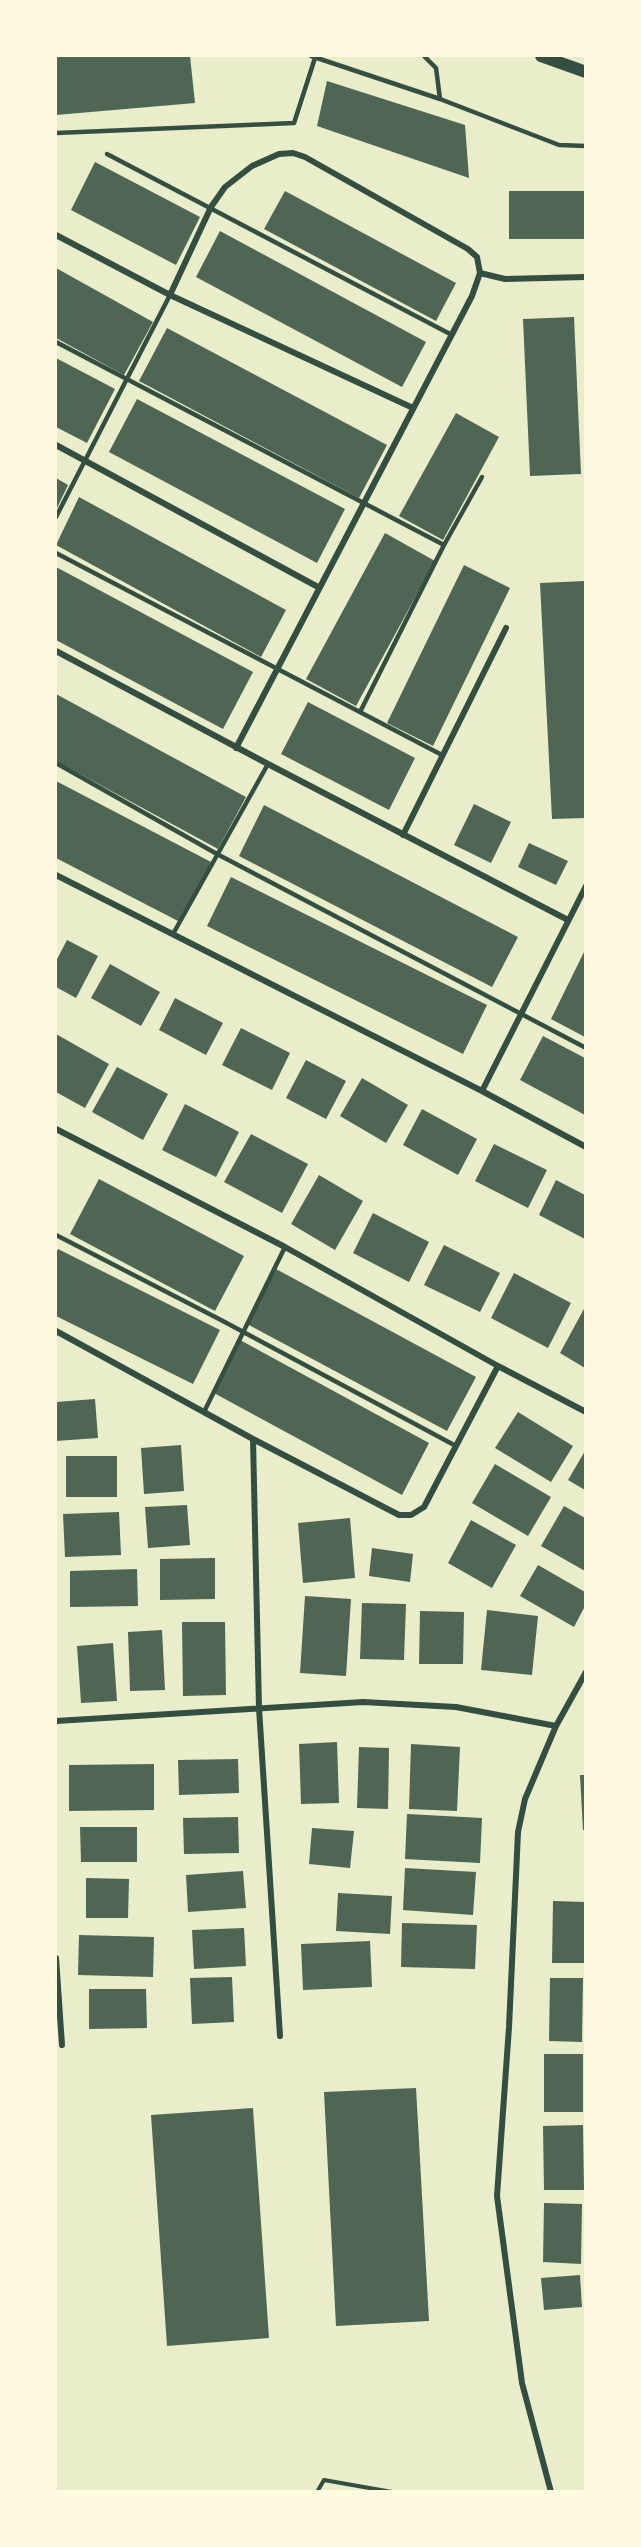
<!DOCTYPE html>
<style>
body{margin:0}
#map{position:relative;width:641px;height:2547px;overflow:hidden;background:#e9edc9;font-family:"Public Sans",sans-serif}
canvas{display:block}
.frame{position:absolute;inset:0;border:57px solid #fefae0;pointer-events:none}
</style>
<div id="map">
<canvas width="641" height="2547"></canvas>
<div class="frame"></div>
</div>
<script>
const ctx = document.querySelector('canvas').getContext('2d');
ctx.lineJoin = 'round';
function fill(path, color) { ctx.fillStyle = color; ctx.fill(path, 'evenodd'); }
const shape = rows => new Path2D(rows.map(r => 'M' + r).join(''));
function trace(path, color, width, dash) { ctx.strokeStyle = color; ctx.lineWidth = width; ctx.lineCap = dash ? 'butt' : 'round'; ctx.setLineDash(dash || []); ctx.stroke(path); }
fill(shape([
 [56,56,190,56,195,103,56,115],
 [327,81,465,125,469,178,317,126],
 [95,162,200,217,176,265,71,210],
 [285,191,456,283,436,321,264,229],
 [509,191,585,191,585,239,509,239],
 [220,231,426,342,402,387,196,277],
 [56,268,153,322,124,375,56,338],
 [574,317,581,474,530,476,523,319],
 [167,328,387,445,359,498,139,381],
 [56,358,115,389,87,443,56,427],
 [137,399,345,509,317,563,109,452],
 [456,413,499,437,443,540,399,516],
 [56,478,68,485,56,510],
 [79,497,286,610,261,657,56,545],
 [385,533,435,561,356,706,306,679],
 [464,565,510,588,433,746,387,723],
 [56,567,253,672,223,729,56,640],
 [585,581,585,818,552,819,540,583],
 [56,694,246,797,218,849,56,761],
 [308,702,415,758,389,810,281,754],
 [56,781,211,862,180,922,56,858],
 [474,804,511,822,491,863,454,845],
 [264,805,518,937,492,987,239,856],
 [529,843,568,861,556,885,518,867],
 [231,877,487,1005,463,1054,207,926],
 [67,940,98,956,76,998,56,987,56,961],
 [585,950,585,1037,551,1019],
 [110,964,160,992,141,1026,91,998],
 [175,998,223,1023,206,1055,159,1030],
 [241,1028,290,1053,272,1090,222,1065],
 [56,1034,109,1064,85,1108,56,1092],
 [543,1036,585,1058,585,1115,520,1080],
 [306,1060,346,1081,326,1119,286,1098],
 [117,1067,168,1094,143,1140,92,1112],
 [362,1078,408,1105,386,1143,340,1116],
 [185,1104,239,1132,216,1177,162,1150],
 [422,1109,477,1139,458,1175,403,1145],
 [251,1134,308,1164,282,1213,224,1182],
 [494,1144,547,1170,528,1208,475,1181],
 [319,1175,363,1201,335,1250,291,1224],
 [99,1179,244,1256,215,1311,70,1234],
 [556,1180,585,1195,585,1239,539,1215],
 [373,1213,429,1242,409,1282,353,1253],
 [444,1245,500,1273,480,1312,424,1285],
 [58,1249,220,1330,193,1384,56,1316,56,1254],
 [276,1269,476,1377,447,1431,247,1324],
 [514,1273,571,1303,548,1348,491,1318],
 [585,1307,585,1368,560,1353],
 [240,1340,429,1443,402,1495,212,1392],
 [95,1399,98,1438,56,1441,56,1402],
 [518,1412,573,1446,551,1482,495,1448],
 [181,1445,184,1491,144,1494,141,1448],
 [585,1451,585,1490,568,1480],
 [66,1456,117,1456,117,1497,66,1497],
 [495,1464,551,1497,528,1536,472,1503],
 [187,1505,190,1545,148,1548,145,1507],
 [564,1506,585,1518,585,1571,541,1546],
 [119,1512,121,1555,65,1557,63,1514],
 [350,1518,355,1578,303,1583,298,1523],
 [471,1520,516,1545,492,1588,448,1563],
 [372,1548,413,1554,410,1582,369,1576],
 [215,1558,215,1599,160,1600,160,1559],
 [538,1565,585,1592,585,1606,574,1627,520,1596],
 [137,1569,138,1606,70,1607,70,1571],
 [305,1596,351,1599,346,1676,300,1673],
 [362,1603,406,1604,404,1660,360,1659],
 [487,1610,538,1616,532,1675,481,1670],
 [420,1611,464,1612,463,1664,419,1664],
 [182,1622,225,1622,226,1695,183,1696],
 [162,1630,165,1690,130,1691,128,1632],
 [113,1643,117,1701,81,1703,77,1646],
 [337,1742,339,1803,301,1804,299,1744],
 [411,1744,460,1747,457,1811,409,1809],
 [359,1747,389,1748,388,1809,357,1808],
 [238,1759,239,1793,179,1795,178,1760],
 [154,1764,154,1810,69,1811,69,1765],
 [580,1775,585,1775,585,1830,583,1830],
 [407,1814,482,1818,480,1863,405,1859],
 [238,1817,239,1853,184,1854,183,1818],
 [80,1827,137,1827,137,1862,81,1862],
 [312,1828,354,1831,350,1868,309,1864],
 [405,1868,476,1872,473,1915,403,1910],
 [243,1871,246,1908,188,1912,186,1875],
 [86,1878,129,1879,128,1918,86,1918],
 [338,1893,392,1896,390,1934,336,1931],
 [553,1901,585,1902,585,1963,552,1963],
 [402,1923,477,1925,475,1969,401,1967],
 [244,1928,246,1966,194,1969,192,1930],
 [79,1935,154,1937,153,1977,78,1975],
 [370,1941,372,1987,303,1990,301,1944],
 [232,1977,234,2022,192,2024,190,1978],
 [550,1978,583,1978,582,2042,549,2041],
 [89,1989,146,1989,147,2028,89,2029],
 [544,2054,583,2054,583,2112,544,2112],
 [416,2088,429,2321,336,2326,324,2092],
 [253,2108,269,2338,167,2346,151,2115],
 [583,2125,584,2190,544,2190,543,2126],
 [544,2203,582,2204,581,2264,543,2262],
 [580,2275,582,2307,544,2310,541,2278]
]), '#4f6655');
trace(shape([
 [317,2492,324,2480,392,2492]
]), '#344e41', 4);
trace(shape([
 [311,56,440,99],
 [424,56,436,68,440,99,559,145,586,146],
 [56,133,294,123,315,58],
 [107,154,452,335],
 [56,342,444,545],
 [56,517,170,295],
 [56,553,442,755],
 [360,712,444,545,482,477],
 [56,763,217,854,586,1048],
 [173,934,268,764],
 [56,1235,221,1320,456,1446],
 [204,1412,285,1247]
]), '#344e41', 4.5);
trace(shape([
 [56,235,170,295,413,408],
 [170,295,211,207,225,187,252,166,279,154,293,153,305,157,468,249,477,257,480,273,505,279,586,277],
 [56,445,318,587],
 [56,651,268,764,568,920],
 [236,748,472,296,480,273],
 [403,835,506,628],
 [56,875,482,1091,586,1147],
 [482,1091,586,886],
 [56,1129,285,1247,498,1366,586,1412],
 [56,1331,253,1439,399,1515,411,1515,424,1507,498,1366],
 [253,1439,259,1708,280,2036],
 [56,1721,363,1702,456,1707,556,1726],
 [56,1958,62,2045],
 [551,2492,522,2383,497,2196,509,2027,518,1832,525,1799,556,1726,586,1672]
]), '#344e41', 6);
trace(shape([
 [541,56,586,72]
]), '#344e41', 12);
</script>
